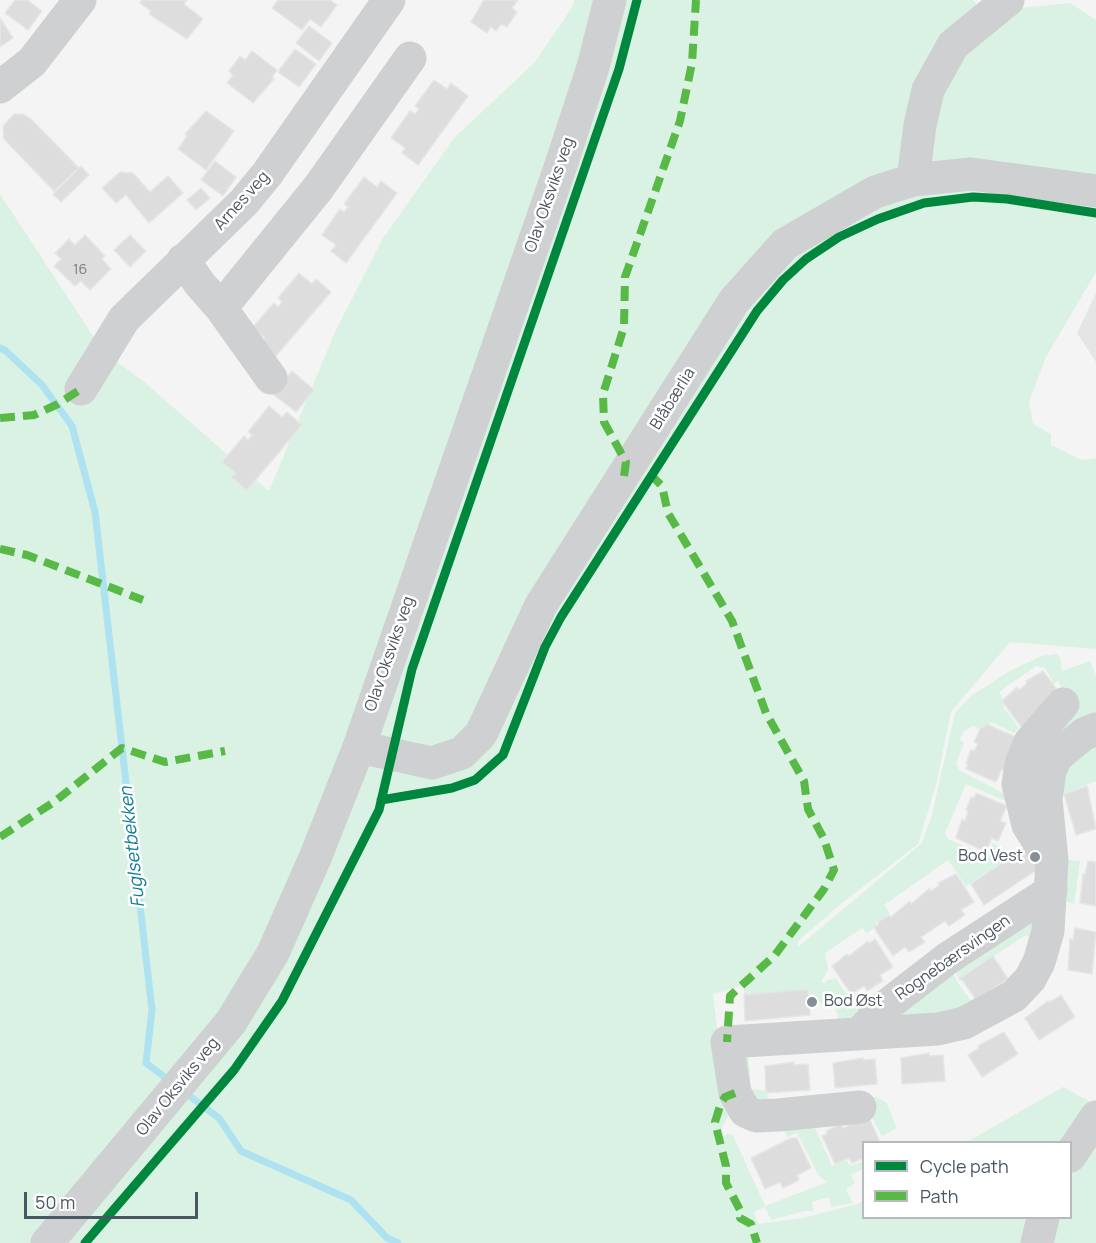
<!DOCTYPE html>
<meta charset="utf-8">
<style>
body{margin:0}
#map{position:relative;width:1096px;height:1243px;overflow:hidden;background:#f4f4f4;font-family:Manrope,sans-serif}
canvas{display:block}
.legend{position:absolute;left:862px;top:1141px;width:210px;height:78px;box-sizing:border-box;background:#fff;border:2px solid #b7bbc0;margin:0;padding:8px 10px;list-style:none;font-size:18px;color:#4a5661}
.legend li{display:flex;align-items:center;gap:12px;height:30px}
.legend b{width:30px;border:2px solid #b7bbc0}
.scale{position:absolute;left:24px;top:1192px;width:174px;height:27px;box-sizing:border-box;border:3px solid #4a5661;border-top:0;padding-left:8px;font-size:18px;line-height:21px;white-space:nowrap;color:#4a5661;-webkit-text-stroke:4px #fff;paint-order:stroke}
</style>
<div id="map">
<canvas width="1096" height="1243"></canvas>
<ul class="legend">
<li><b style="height:8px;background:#00873e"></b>Cycle path</li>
<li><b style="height:8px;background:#58b947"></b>Path</li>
</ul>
<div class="scale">50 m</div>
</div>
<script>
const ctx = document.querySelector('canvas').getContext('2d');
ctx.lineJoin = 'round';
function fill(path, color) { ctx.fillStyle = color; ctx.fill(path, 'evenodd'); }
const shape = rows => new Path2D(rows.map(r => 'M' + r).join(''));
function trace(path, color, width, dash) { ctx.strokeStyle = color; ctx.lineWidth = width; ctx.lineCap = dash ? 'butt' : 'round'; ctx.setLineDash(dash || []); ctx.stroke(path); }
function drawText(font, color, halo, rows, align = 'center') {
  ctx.font = font + ' Manrope,sans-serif'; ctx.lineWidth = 5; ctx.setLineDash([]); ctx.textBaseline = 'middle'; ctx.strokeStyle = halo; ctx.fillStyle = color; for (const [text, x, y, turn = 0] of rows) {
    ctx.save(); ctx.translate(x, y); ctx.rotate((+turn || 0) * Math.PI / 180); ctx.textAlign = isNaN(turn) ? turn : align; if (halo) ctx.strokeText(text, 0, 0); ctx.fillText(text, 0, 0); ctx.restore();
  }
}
fill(shape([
 [1096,293,1096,362,1077,333]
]), '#e6e5e6');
fill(shape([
 [574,0,973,0,982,12,1070,3,1096,20,1096,272,1046,357,1029,402,1033,424,1051,434,1051,445,1081,460,1096,458,1096,649,1010,642,951,712,936,785,918,844,841,904,798,941,798,947,922,843,932,815,955,713,971,696,1008,672,1041,656,1056,654,1060,657,1062,671,1090,661,1096,676,1096,715,1034,825,1069,700,1058,681,1054,684,1045,668,1036,666,999,692,1005,703,1003,707,1019,728,1014,733,991,722,986,731,972,726,963,732,960,739,964,743,956,763,959,770,1012,798,1015,818,1008,815,1011,808,1006,801,966,784,945,833,948,839,987,856,993,843,1012,856,966,886,948,860,884,905,890,914,876,922,877,926,867,933,862,928,825,953,828,970,821,982,825,983,827,980,836,978,849,998,858,992,871,1012,840,1023,835,1006,815,1002,814,995,798,991,744,995,744,985,713,994,728,1116,719,1134,721,1139,727,1134,733,1135,765,1206,827,1182,818,1175,797,1133,787,1137,779,1120,812,1121,832,1166,846,1160,850,1166,863,1161,863,1169,851,1174,855,1183,846,1189,853,1203,831,1207,829,1197,812,1202,814,1211,805,1211,771,1220,765,1207,754,1212,758,1224,802,1218,858,1204,863,1200,864,1218,1070,1218,1070,1142,967,1142,1063,1087,1096,1105,1096,1243,0,1243,0,194,103,351,148,385,269,491,335,332,383,238,454,138,535,62,573,6],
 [1096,739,1096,781,1060,795,1060,771],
 [1069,860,1080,861,1074,904,1066,901,1066,863],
 [1033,914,1038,941,1026,935,959,979,953,966],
 [950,967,958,983,975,1006,963,1013,888,1015],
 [745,1049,748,1050,751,1089,768,1091,767,1101,876,1097,886,1102,897,1128,882,1136,870,1114,748,1104]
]), '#d9f2e3');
trace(shape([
 [0,348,6,351,42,385,72,426,95,512,152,1010,146,1063,170,1081],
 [184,1092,219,1118,241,1151,351,1200,387,1238,398,1243]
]), '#aee2f0', 7);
const building = shape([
 [15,0,27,0,42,11,28,30,5,13,15,0],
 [142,0,187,0,184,4,203,19,187,39,149,14,151,11,140,3,142,0],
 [278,0,330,0,337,5,321,27,310,19,302,30,272,8,278,0],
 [484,0,518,0,512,8,517,12,507,27,501,24,496,31,491,27,487,33,471,22,484,0],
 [0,18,13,38,0,47,0,18],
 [309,26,332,43,319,61,296,43,309,26],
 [295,49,316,64,299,87,278,72,295,49],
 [252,51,277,70,272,77,274,79,253,103,227,83,233,75,229,71,240,56,245,60,252,51],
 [434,80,447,89,451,83,468,96,418,165,402,153,405,148,391,138,410,111,415,114,419,109,415,106,434,80],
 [206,111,234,131,206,170,178,149,187,136,185,134,206,111],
 [14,114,23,114,31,119,79,168,54,191,4,139,3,126,14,114],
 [215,161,236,177,223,196,201,180,215,161],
 [81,166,89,175,61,202,53,194,81,166],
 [120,172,133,173,150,192,168,176,183,193,149,223,126,195,116,203,102,188,120,172],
 [364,177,377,187,381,181,397,193,346,263,331,251,336,245,322,235,340,209,344,212,348,207,344,204,364,177],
 [201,188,210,198,196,210,187,200,201,188],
 [85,235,105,256,102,259,111,269,90,290,81,281,75,286,54,266,61,259,55,253,69,239,75,245,85,235],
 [130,235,146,251,130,267,114,250,130,235],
 [299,273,312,284,316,279,331,292,275,357,260,344,265,338,252,328,274,303,278,307,282,302,278,298,299,273],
 [292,371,314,390,296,412,273,394,292,371],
 [269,406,282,417,287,412,302,425,247,490,231,477,236,473,222,462,244,436,248,440,252,435,248,432,269,406],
 [1043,671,1063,698,1022,728,1002,701,1017,687,1019,690,1027,683,1026,681,1043,671],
 [986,724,1016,737,1008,771,1002,769,996,782,966,769,968,764,966,763,971,750,974,751,978,744,974,742,981,727,984,728,986,724],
 [1087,786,1096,829,1076,835,1064,794,1087,786],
 [976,793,1007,806,1000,821,1006,823,998,841,992,838,986,852,956,838,962,819,965,821,968,811,966,810,971,797,974,798,976,793],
 [1024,848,1038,869,984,905,971,884,1024,848],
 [1088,861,1096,862,1096,906,1080,903,1083,874,1085,874,1088,861],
 [956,874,974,902,961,910,965,915,949,926,945,921,921,937,925,942,909,952,905,947,893,956,874,928,879,924,878,922,889,915,891,917,910,901,911,904,930,888,931,891,940,885,938,883,956,874],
 [1075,928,1096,932,1092,974,1068,970,1070,939,1073,940,1075,928],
 [875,939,893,967,880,975,883,981,867,991,864,986,851,994,832,966,847,954,849,956,868,941,869,943,875,939],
 [993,956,1008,979,976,1000,963,981,959,979,993,956],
 [808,989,810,1015,745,1021,744,995,808,989],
 [1061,995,1075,1017,1039,1040,1025,1018,1048,1001,1050,1002,1061,995],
 [1004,1032,1018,1054,982,1077,968,1055,979,1048,978,1046,1004,1032],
 [929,1053,930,1056,943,1055,945,1081,902,1084,901,1058,929,1053],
 [863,1058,863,1060,875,1059,877,1084,835,1088,833,1063,863,1058],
 [794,1062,794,1065,808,1064,810,1090,766,1093,765,1066,794,1062],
 [868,1116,880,1142,864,1142,864,1158,852,1163,849,1158,835,1164,822,1136,827,1134,826,1131,841,1124,843,1128,849,1125,847,1121,868,1116],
 [791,1138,797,1138,811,1168,797,1175,799,1180,783,1188,780,1182,765,1189,751,1158,791,1138]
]);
fill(building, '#ddddde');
trace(building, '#e5e6e7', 1.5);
trace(shape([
 [0,87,32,62,80,0],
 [913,180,920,125,928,90,953,45,1008,0],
 [183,260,200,284,221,308,319,187,410,58],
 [221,308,271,378],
 [81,389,124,319,244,202,267,174,389,0],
 [359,747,432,763,462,753,481,734,541,605,734,301,785,244,875,192,913,180,971,174,1096,191],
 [1045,852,1028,825,1018,784,1021,764,1030,742,1063,704],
 [861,1032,882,1009,948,958,1051,891],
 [860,1107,778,1115,756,1116,745,1111,735,1093,727,1042,938,1029,964,1023,1014,996,1030,979,1039,962,1048,931,1052,860,1046,799,1050,771,1056,757,1084,734,1096,729],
 [1070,1156,1096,1117],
 [47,1243,231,1022,273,953,315,858,359,747,562,162,593,67,610,0],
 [1037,1243,1043,1218]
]), '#ced0d2', 33);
trace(shape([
 [0,418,34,415,58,404,81,389],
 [650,474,662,486,668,513,732,621,766,713,804,781,808,809,824,839,834,870,824,889,775,955,730,996,727,1042],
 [624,476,626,462,604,422,603,394,624,327,625,277,680,121,692,63,696,0],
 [0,549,27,555,143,600],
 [0,837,54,802,122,748,165,762,225,751],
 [735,1093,725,1097,721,1103,715,1122,726,1166,726,1183,740,1210,740,1218,751,1224,757,1243]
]), '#58b947', 8, [15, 8]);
trace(shape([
 [381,800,452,788,475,780,503,755,545,647,561,617,757,311,783,280,806,259,839,237,878,219,924,203,973,197,1007,199,1096,213],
 [85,1243,234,1070,282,1001,379,810,412,669,619,69,637,0]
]), '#00873e', 9);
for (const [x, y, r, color] of [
 [1035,857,6,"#868d94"],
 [812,1002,6,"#868d94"]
]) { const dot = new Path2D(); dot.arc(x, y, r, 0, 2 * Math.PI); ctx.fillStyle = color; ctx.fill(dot); trace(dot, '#fff', 2); }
drawText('14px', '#707881', null, [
 ["16",80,270]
]);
drawText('16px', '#4a5661', '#fff', [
 ["Olav Oksviks veg",550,195,-71],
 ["Arnes veg",242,201,-48],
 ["Blåbærlia",673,399,-58],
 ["Olav Oksviks veg",390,654,-71],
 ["Rognebærsvingen",953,958,-35],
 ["Olav Oksviks veg",178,1087,-51]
]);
drawText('16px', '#4a5661', '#fff', [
 ["Bod Vest",1023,857],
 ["Bod Øst",824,1002,"left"]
], 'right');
drawText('italic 18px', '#0c7c9b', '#fff', [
 ["Fuglsetbekken",133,847,-96]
]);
</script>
